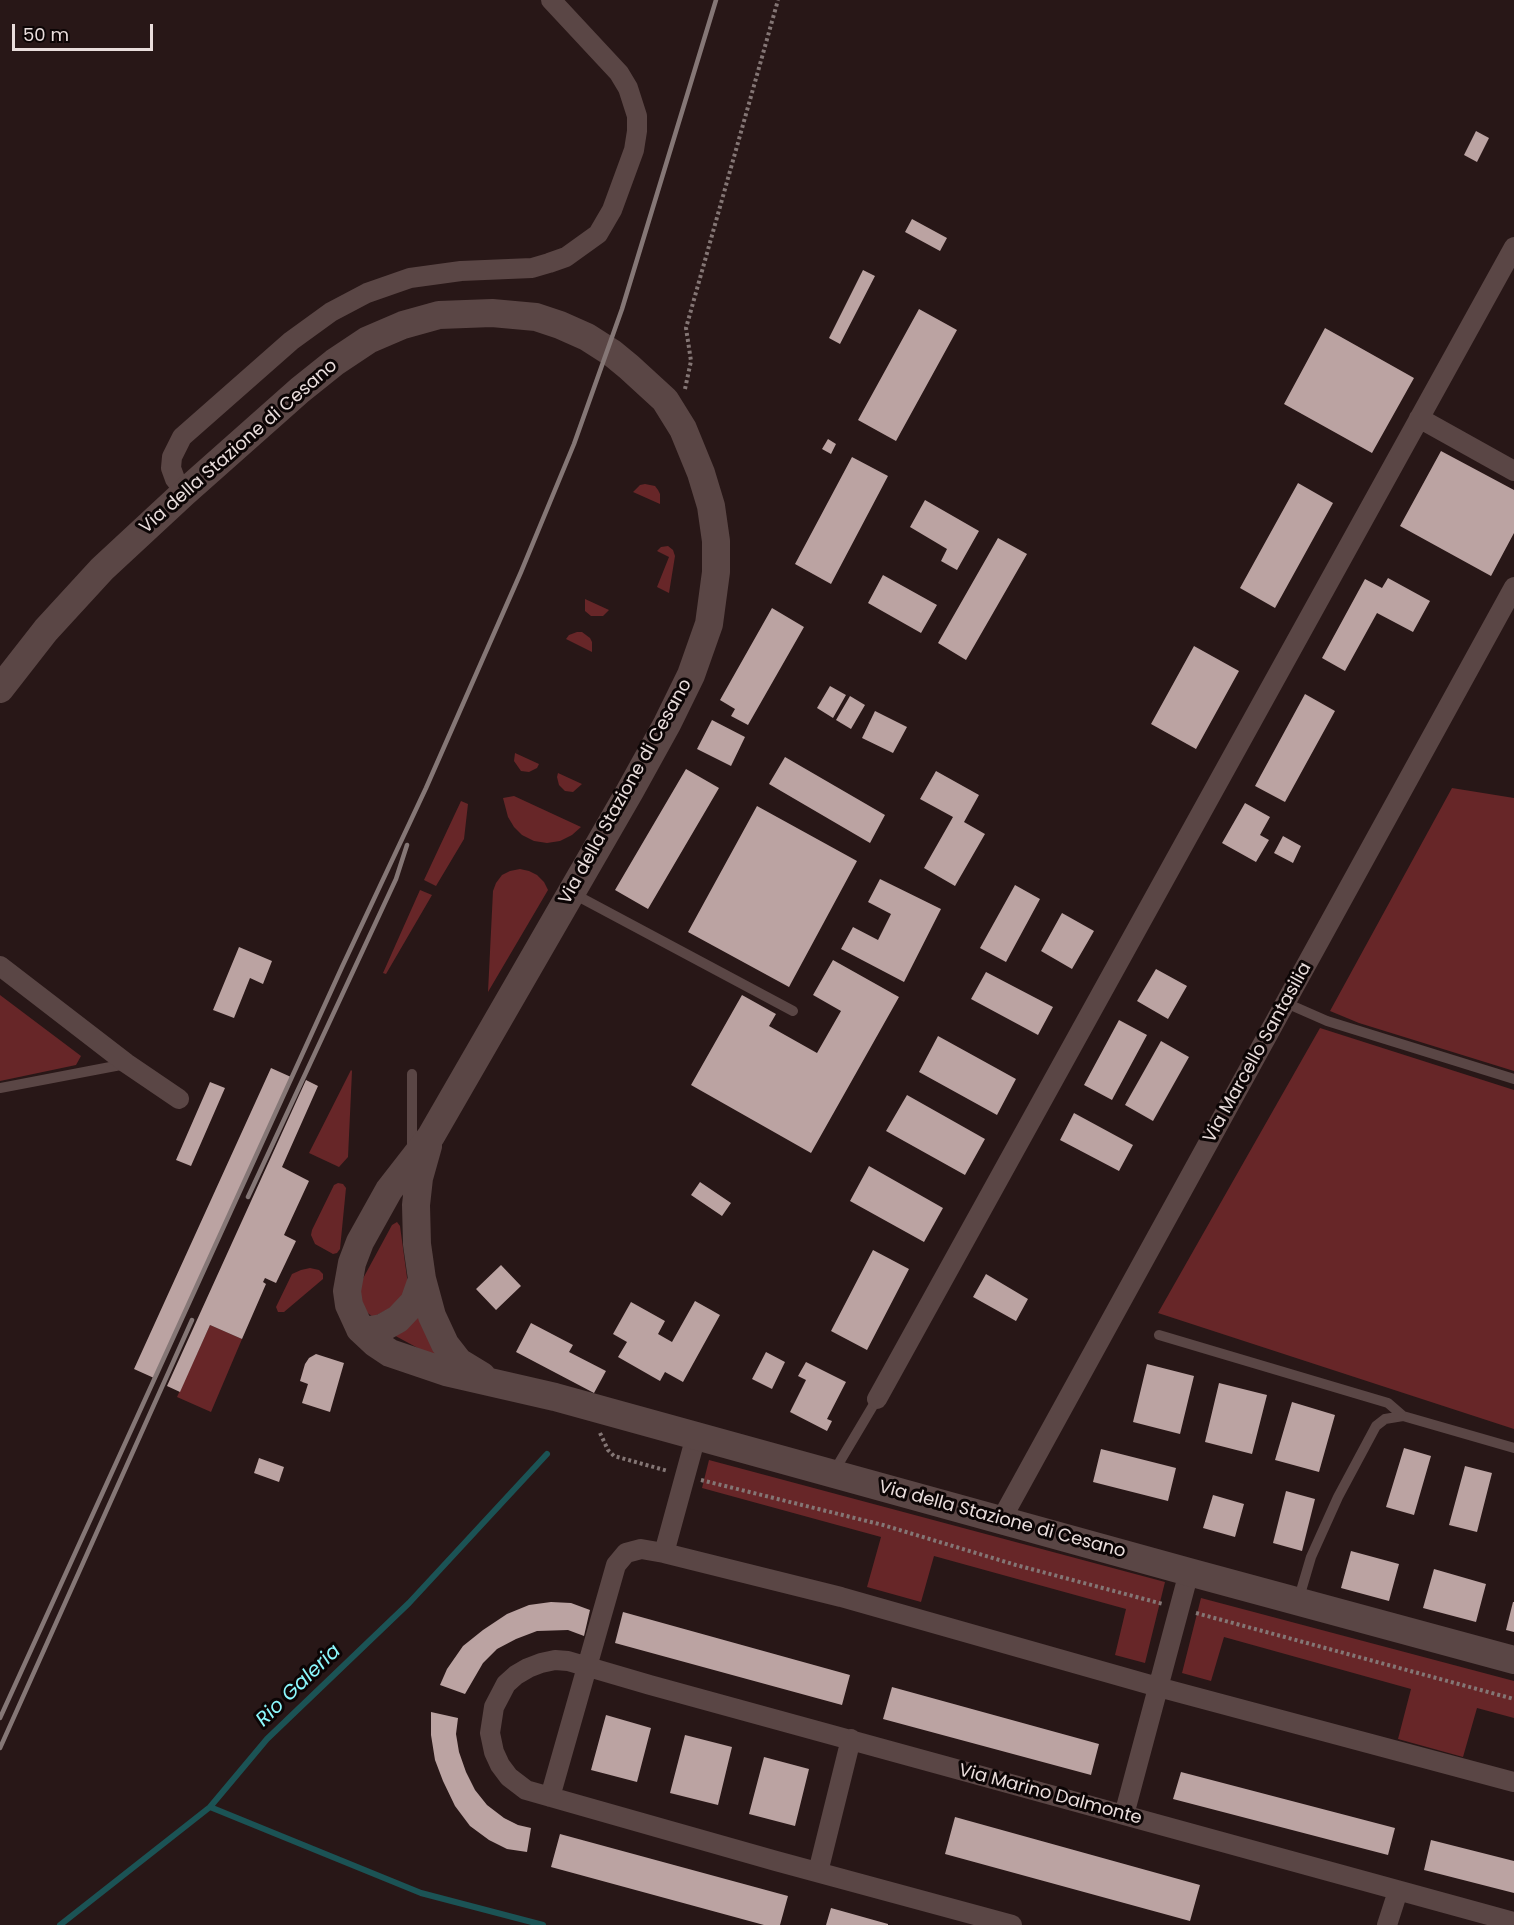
<!DOCTYPE html>
<style>
body{margin:0}
#map{position:relative;width:1514px;height:1925px;overflow:hidden;background:#281717;font-family:Poppins,sans-serif}
canvas{display:block}
.scale{position:absolute;left:12px;top:24px;width:141px;height:27px;box-sizing:border-box;border:3px solid #e9dddc;border-top:0;padding-left:8px;font-size:18px;line-height:21px;white-space:nowrap;color:#e9dddc;-webkit-text-stroke:4px #0c0505;paint-order:stroke}
</style>
<div id="map">
<canvas width="1514" height="1925"></canvas>
<div class="scale">50 m</div>
</div>
<script>
const ctx = document.querySelector('canvas').getContext('2d');
ctx.lineJoin = 'round';
function fill(path, color) { ctx.fillStyle = color; ctx.fill(path, 'evenodd'); }
const shape = rows => new Path2D(rows.map(r => 'M' + r).join(''));
function trace(path, color, width, dash) { ctx.strokeStyle = color; ctx.lineWidth = width; ctx.lineCap = dash ? 'butt' : 'round'; ctx.setLineDash(dash || []); ctx.stroke(path); }
function drawText(font, color, halo, rows, align = 'center') {
  ctx.font = font + ' Poppins,sans-serif'; ctx.lineWidth = 6; ctx.setLineDash([]); ctx.textBaseline = 'middle'; ctx.strokeStyle = halo; ctx.fillStyle = color; for (const [text, x, y, turn = 0] of rows) {
    ctx.save(); ctx.translate(x, y); ctx.rotate((+turn || 0) * Math.PI / 180); ctx.textAlign = isNaN(turn) ? turn : align; if (halo) ctx.strokeText(text, 0, 0); ctx.fillText(text, 0, 0); ctx.restore();
  }
}
fill(shape([
 [645,484,655,486,658,490,660,494,660,504,633,492,640,485],
 [668,546,673,550,675,556,669,593,657,587,669,557,657,551,661,547],
 [585,599,609,610,603,616,591,616,585,611],
 [577,632,582,632,590,638,592,642,592,652,566,639,569,635],
 [515,753,539,764,537,768,529,772,521,771,514,761],
 [558,773,582,784,573,792,565,791,559,785,557,777],
 [1452,788,1514,798,1514,1071,1359,1023,1330,1011],
 [514,796,581,827,572,835,560,841,547,843,534,841,522,835,514,827,508,817,503,798],
 [461,801,468,804,464,839,436,886,424,880],
 [520,869,529,871,537,875,544,882,548,890,488,992,493,891,496,883,502,875,510,871],
 [420,890,432,895,386,974,383,973],
 [0,995,81,1056,76,1065,0,1081],
 [1320,1028,1514,1090,1514,1429,1158,1313],
 [351,1070,352,1071,348,1157,339,1167,309,1153],
 [338,1183,343,1184,346,1188,340,1249,337,1253,333,1254,315,1244,311,1235,312,1230,334,1185],
 [397,1222,400,1226,409,1292,408,1299,373,1317,361,1308,360,1284,392,1225],
 [310,1268,319,1270,323,1274,323,1279,284,1312,278,1312,276,1307,292,1274,301,1270],
 [421,1306,453,1367,390,1333],
 [210,1325,242,1339,211,1412,177,1397],
 [709,1460,1165,1582,1145,1663,1115,1655,1126,1609,934,1556,921,1602,867,1587,881,1537,702,1488],
 [1201,1598,1514,1681,1514,1718,1477,1708,1463,1757,1398,1739,1411,1689,1224,1637,1211,1681,1182,1673]
]), '#672628');
trace(shape([
 [210,1807,421,1893,543,1925],
 [60,1925,210,1807,267,1739,409,1603,547,1454]
]), '#1b5355', 6);
fill(shape([
 [1476,131,1489,138,1477,162,1464,155],
 [912,219,947,238,940,251,905,232],
 [863,270,875,276,840,344,829,338],
 [919,309,957,330,896,441,858,420],
 [1325,328,1414,378,1372,453,1284,404],
 [828,439,836,444,831,454,822,449],
 [1441,451,1514,490,1514,533,1491,576,1400,526],
 [852,457,888,476,831,584,795,564],
 [1298,483,1333,503,1275,608,1240,588],
 [925,500,979,531,957,570,941,561,947,549,910,527],
 [998,538,1027,554,966,660,938,643],
 [883,575,937,605,921,633,868,603],
 [1388,578,1430,601,1413,632,1377,613,1345,671,1322,658,1365,579,1382,588],
 [772,608,804,627,748,725,731,716,735,709,720,700],
 [1194,646,1239,671,1196,749,1151,724],
 [830,686,846,695,833,718,817,708],
 [1305,694,1335,711,1285,802,1255,786],
 [850,696,865,705,851,729,836,720],
 [875,711,907,727,893,753,862,738],
 [712,720,745,737,731,766,697,749],
 [785,757,885,815,870,843,769,784],
 [686,769,719,788,648,909,615,890],
 [936,771,979,795,964,822,985,834,955,886,924,868,953,817,920,799],
 [1245,803,1270,817,1260,835,1269,840,1256,862,1222,843],
 [757,806,857,861,789,987,688,932],
 [1283,836,1301,846,1293,863,1274,853],
 [880,879,941,909,904,982,841,949,853,927,878,940,891,914,868,902],
 [1015,885,1040,899,1006,962,980,948],
 [1062,913,1094,931,1072,969,1041,951],
 [239,947,272,961,263,984,250,978,234,1018,213,1010],
 [833,960,899,997,811,1153,691,1085,742,995,776,1014,769,1026,817,1053,841,1011,813,995],
 [1156,969,1187,986,1168,1019,1137,1001],
 [986,972,1053,1007,1038,1035,971,999],
 [1119,1020,1147,1035,1112,1100,1084,1085],
 [938,1036,1016,1079,997,1115,919,1072],
 [1161,1041,1189,1057,1153,1121,1125,1105],
 [271,1068,291,1077,154,1378,134,1369],
 [306,1080,318,1086,282,1167,309,1181,284,1235,296,1241,276,1283,265,1278,263,1282,266,1284,242,1339,210,1325,180,1392,167,1386],
 [210,1082,225,1088,191,1166,176,1160],
 [907,1095,985,1139,965,1175,886,1131],
 [1074,1113,1133,1145,1119,1171,1060,1140],
 [869,1166,943,1208,924,1242,850,1201],
 [700,1182,731,1203,722,1216,691,1195],
 [873,1250,909,1269,867,1350,831,1331],
 [501,1265,521,1286,496,1310,476,1289],
 [986,1274,1028,1299,1016,1321,973,1297],
 [695,1301,720,1315,683,1382,665,1372,660,1381,618,1357,627,1342,613,1334,631,1302,665,1321,658,1334,672,1342],
 [531,1323,573,1345,569,1352,606,1371,594,1393,516,1352],
 [766,1352,785,1362,772,1389,752,1379],
 [316,1354,344,1363,330,1412,302,1403,308,1384,300,1381,305,1364,309,1358],
 [806,1362,846,1382,827,1419,832,1421,827,1431,790,1412,806,1380,798,1376],
 [1147,1364,1194,1376,1180,1434,1133,1422],
 [1219,1383,1267,1395,1252,1454,1205,1442],
 [1292,1402,1335,1415,1319,1472,1275,1460],
 [1404,1448,1431,1456,1414,1515,1386,1507],
 [1101,1449,1176,1468,1168,1501,1093,1482],
 [259,1458,284,1467,279,1482,254,1473],
 [1465,1466,1492,1473,1477,1532,1449,1525],
 [1286,1491,1315,1499,1302,1551,1273,1543],
 [1213,1495,1244,1504,1235,1537,1203,1528],
 [1351,1551,1399,1564,1389,1601,1341,1588],
 [1434,1569,1486,1584,1476,1622,1423,1608],
 [551,1602,571,1603,590,1610,584,1636,568,1630,537,1631,516,1639,497,1649,483,1663,465,1694,440,1685,447,1669,463,1646,483,1630,507,1614,529,1605],
 [1513,1602,1514,1602,1514,1632,1506,1630],
 [623,1612,850,1675,842,1705,615,1643],
 [892,1687,1099,1744,1091,1775,883,1719],
 [431,1712,458,1718,456,1734,459,1752,466,1772,475,1790,487,1805,504,1818,518,1825,531,1828,527,1852,507,1849,489,1840,470,1826,455,1806,443,1781,435,1760,431,1735],
 [606,1715,651,1728,637,1782,591,1770],
 [685,1735,732,1747,718,1805,670,1793],
 [764,1757,809,1769,795,1826,749,1814],
 [1181,1772,1395,1828,1388,1855,1173,1799],
 [955,1817,1200,1885,1190,1921,945,1854],
 [560,1834,788,1896,780,1925,764,1925,551,1867],
 [1431,1840,1514,1861,1514,1893,1424,1870],
 [831,1908,888,1924,888,1925,826,1925]
]), '#bba3a2');
trace(shape([
 [685,389,691,361,686,328,778,0],
 [600,1433,608,1450,614,1456,668,1471],
 [701,1480,883,1525,1016,1565,1163,1604],
 [1196,1613,1514,1699]
]), '#847675', 4, [3, 3]);
trace(shape([
 [572,893,793,1011],
 [1286,1003,1327,1021,1514,1079],
 [412,1074,412,1152],
 [0,1088,126,1064],
 [1159,1335,1388,1403,1403,1416,1514,1448],
 [833,1473,877,1399],
 [1298,1601,1311,1557,1338,1497,1376,1426,1385,1419,1403,1416]
]), '#5a4645', 10);
trace(shape([
 [1419,418,1514,471],
 [185,492,175,479,171,468,172,457,182,437,291,341,331,312,367,293,410,278,461,271,532,268,549,263,566,257,598,234,612,210,634,150,637,131,637,116,628,88,619,73,551,0],
 [0,966,126,1063,179,1099],
 [877,1399,1514,247],
 [1001,1520,1514,587],
 [664,1553,696,1436],
 [550,1797,616,1565,626,1553,641,1549,664,1553,841,1597,1158,1687,1514,1782],
 [1124,1815,1189,1572],
 [818,1872,851,1739],
 [1012,1925,776,1861,526,1790,509,1777,500,1765,494,1752,490,1733,494,1707,506,1684,516,1675,528,1668,541,1663,555,1660,568,1661,650,1685,1514,1922],
 [1387,1925,1398,1891]
]), '#5a4645', 20);
trace(shape([
 [0,689,46,630,102,569,185,492,300,390,335,362,368,340,403,325,439,315,492,313,536,317,560,325,587,337,612,353,629,367,665,400,683,429,701,473,711,506,716,541,716,572,709,624,691,675,667,724,630,791,431,1136,389,1190,360,1242,352,1263,347,1291,349,1305,360,1329,375,1343,390,1353,446,1372,555,1397,1189,1572,1514,1660],
 [428,1146,419,1178,416,1205,417,1244,422,1279,432,1316,445,1344,459,1362,482,1376],
 [360,1329,371,1330,382,1328,398,1319,414,1302,422,1279]
]), '#5a4645', 28);
trace(shape([
 [248,1197,396,879,407,845],
 [0,1718,342,967,426,788,521,572,574,444,622,309,716,0],
 [0,1748,192,1320]
]), '#857776', 4.5);
drawText('18px', '#e9dddc', '#0c0505', [
 ["Via della Stazione di Cesano",239,447,-41],
 ["Via della Stazione di Cesano",626,792,-61],
 ["Via Marcello Santasilia",1258,1053,-61],
 ["Via della Stazione di Cesano",1002,1520,15],
 ["Via Marino Dalmonte",1050,1795,15]
]);
drawText('italic 20px', '#8cf8fd', '#0c0505', [
 ["Rio Galeria",299,1686,-44]
]);
</script>
